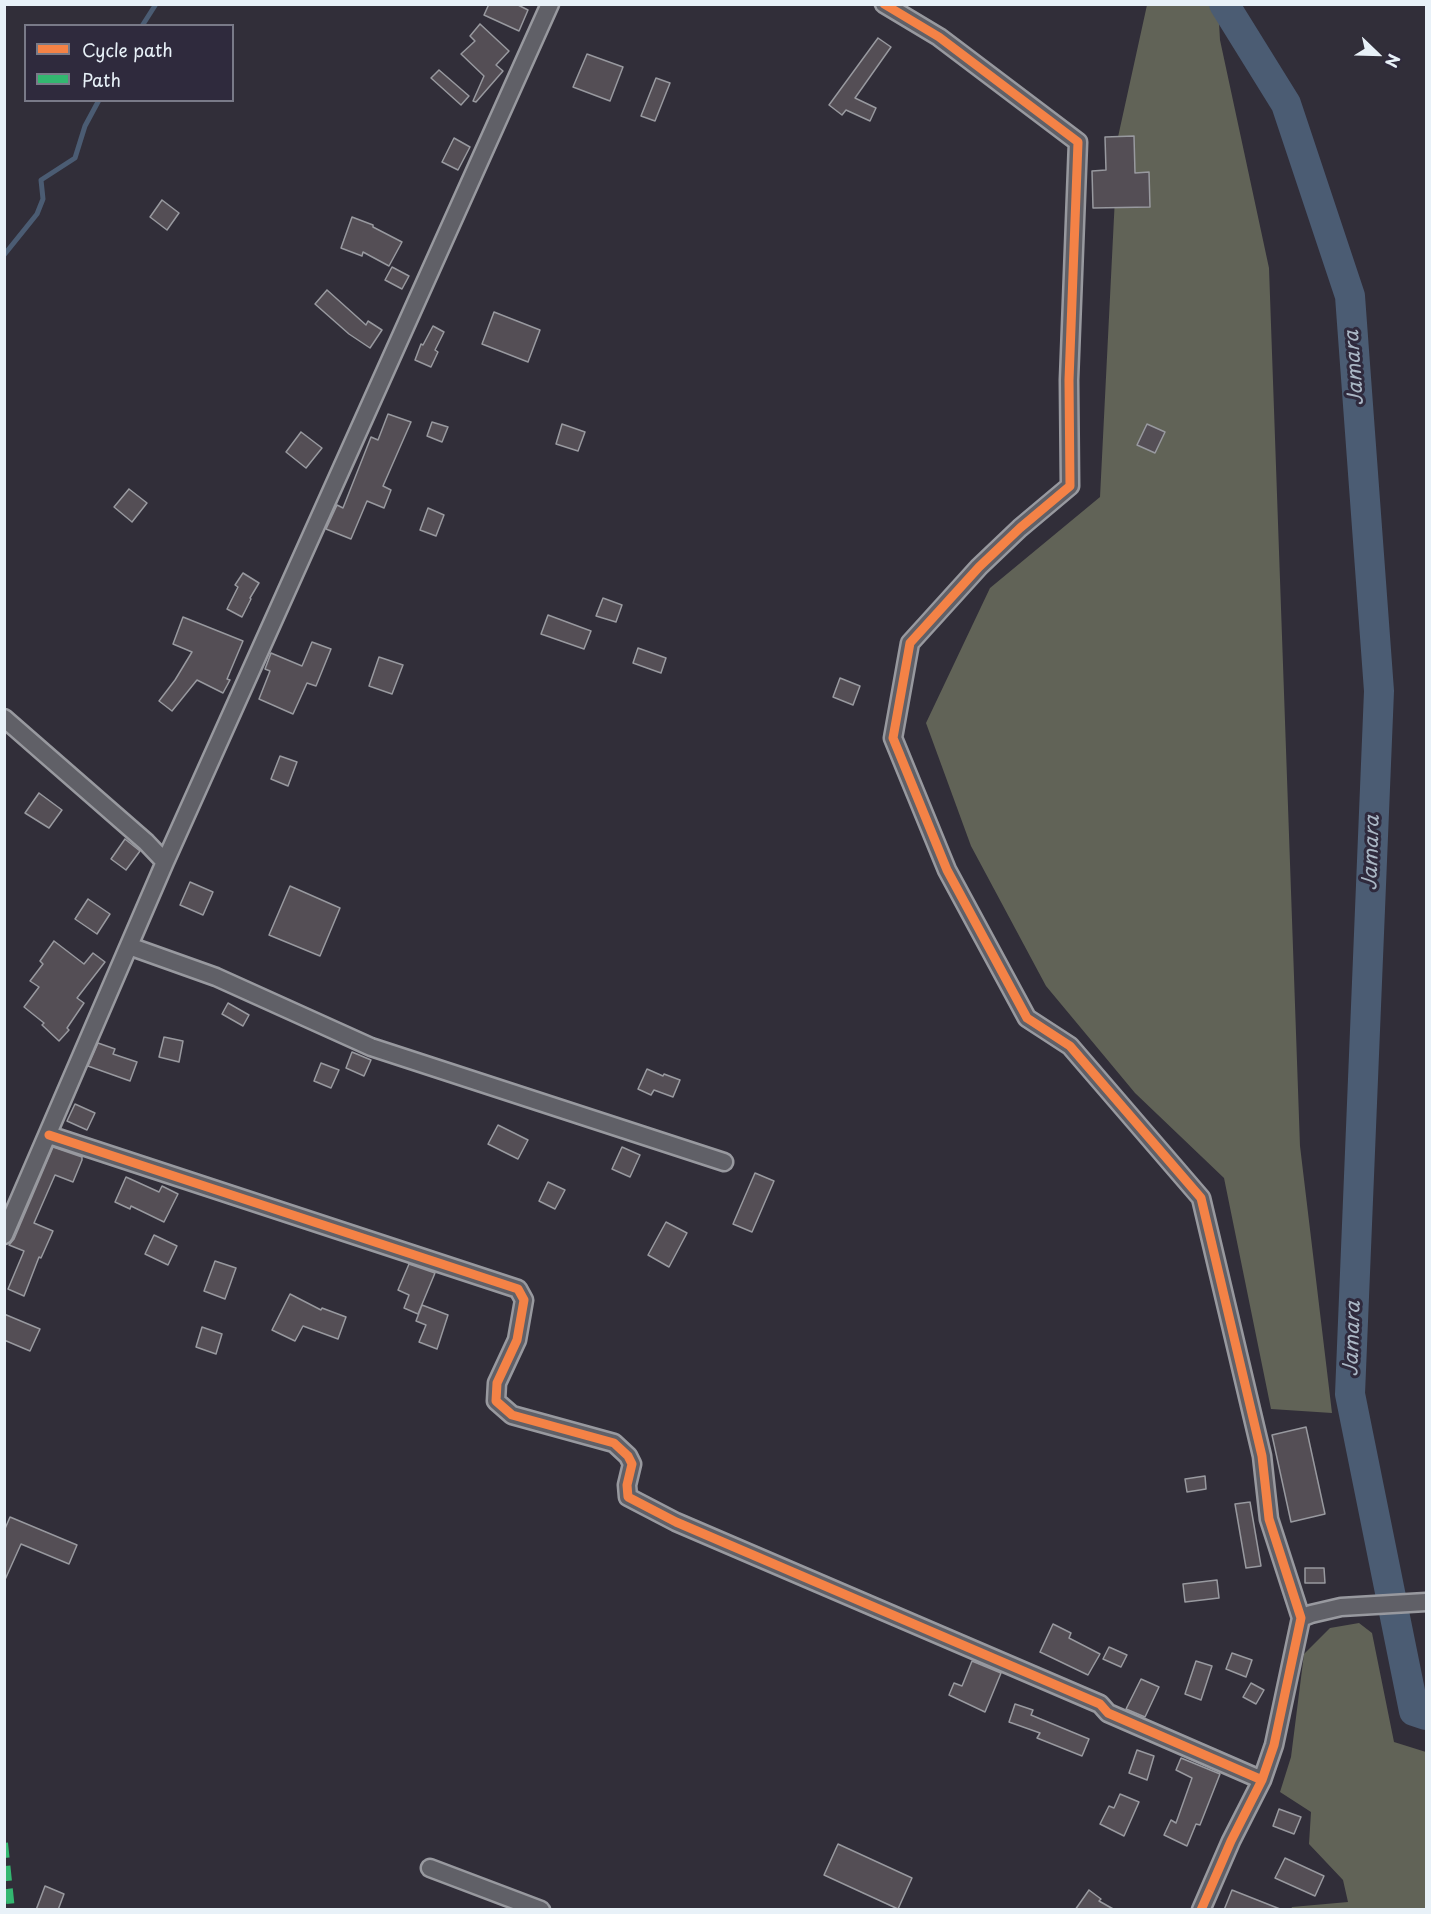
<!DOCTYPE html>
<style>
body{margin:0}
#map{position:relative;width:1431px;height:1914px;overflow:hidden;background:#312e39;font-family:"Playpen Sans",sans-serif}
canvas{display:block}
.frame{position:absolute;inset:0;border:6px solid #e8f1f8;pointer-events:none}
.legend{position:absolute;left:24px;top:24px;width:210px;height:78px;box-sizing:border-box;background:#2f2a3d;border:2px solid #797a88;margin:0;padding:8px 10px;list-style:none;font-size:18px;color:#e8f1f8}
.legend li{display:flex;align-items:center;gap:12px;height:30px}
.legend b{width:30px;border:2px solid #797a88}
.north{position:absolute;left:1347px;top:24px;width:60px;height:60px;-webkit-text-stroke:4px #2f2a3d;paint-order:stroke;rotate:113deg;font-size:16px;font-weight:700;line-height:24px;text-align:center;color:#e8f1f8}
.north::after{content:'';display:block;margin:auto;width:21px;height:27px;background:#e8f1f8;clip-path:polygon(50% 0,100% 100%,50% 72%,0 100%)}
</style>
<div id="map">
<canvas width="1431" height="1914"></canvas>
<div class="frame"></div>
<ul class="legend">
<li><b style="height:8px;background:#f48246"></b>Cycle path</li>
<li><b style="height:8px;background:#33b770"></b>Path</li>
</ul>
<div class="north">N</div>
</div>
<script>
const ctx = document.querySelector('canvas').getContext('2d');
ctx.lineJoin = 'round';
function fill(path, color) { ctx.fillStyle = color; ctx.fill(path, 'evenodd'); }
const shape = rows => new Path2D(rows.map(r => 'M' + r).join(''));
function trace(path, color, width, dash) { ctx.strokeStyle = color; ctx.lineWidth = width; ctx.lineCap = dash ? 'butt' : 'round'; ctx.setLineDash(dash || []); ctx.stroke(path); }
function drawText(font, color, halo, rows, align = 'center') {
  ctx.font = font + ' "Playpen Sans",sans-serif'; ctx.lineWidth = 6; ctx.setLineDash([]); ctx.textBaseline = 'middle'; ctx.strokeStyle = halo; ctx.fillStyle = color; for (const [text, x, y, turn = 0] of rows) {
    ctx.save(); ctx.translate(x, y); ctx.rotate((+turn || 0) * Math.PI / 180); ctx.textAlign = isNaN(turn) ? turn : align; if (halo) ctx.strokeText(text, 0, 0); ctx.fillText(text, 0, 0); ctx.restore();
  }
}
fill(shape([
 [1147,5,1218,5,1220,40,1269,268,1300,1146,1332,1413,1271,1409,1224,1178,1135,1093,1046,986,971,846,926,723,990,588,1100,497,1118,137],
 [1359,1623,1372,1633,1394,1742,1426,1752,1426,1909,1291,1909,1292,1907,1348,1902,1343,1880,1309,1844,1311,1812,1280,1792,1291,1757,1304,1654,1330,1628]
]), '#616357');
trace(shape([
 [142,26,156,4],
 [4,255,37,214,43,199,41,180,75,158,85,126,99,100]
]), '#4b5c73', 5);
trace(shape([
 [1224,4,1286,104,1350,296,1379,691,1350,1394,1414,1711,1426,1715]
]), '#4b5c73', 30);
const building = shape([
 [489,4,516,4,528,10,519,31,484,15,489,4],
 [480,24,509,51,496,65,503,71,476,102,473,101,484,76,461,54,475,41,470,36,480,24],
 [878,38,891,47,855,98,876,108,870,121,846,110,842,115,829,105,878,38],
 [587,54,623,67,610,101,573,87,587,54],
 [439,70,469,96,461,105,431,78,439,70],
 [656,78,670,83,655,121,641,116,656,78],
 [1134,136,1135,173,1149,172,1150,207,1093,208,1092,171,1106,170,1105,137,1134,136],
 [454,138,470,147,458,170,442,162,454,138],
 [162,200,179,213,167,230,150,217,162,200],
 [352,217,373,225,373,227,402,242,389,266,363,252,362,256,341,248,352,217],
 [392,267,409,276,402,289,385,280,392,267],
 [327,290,366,325,368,321,382,330,370,348,349,334,315,304,327,290],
 [494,312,540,330,528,362,482,344,494,312],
 [433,326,444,332,435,350,438,352,431,367,415,360,421,344,423,345,433,326],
 [388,414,411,422,383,486,391,490,384,508,367,501,351,539,326,529,337,505,343,508,371,437,378,440,388,414],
 [432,422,448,427,442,442,427,436,432,422],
 [562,424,585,432,578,451,556,444,562,424],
 [1147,424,1165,432,1155,453,1137,445,1147,424],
 [301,432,322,448,306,468,286,452,301,432],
 [129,489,147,503,132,522,114,507,129,489],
 [428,508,444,515,436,536,420,530,428,508],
 [243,573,259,583,250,598,251,599,242,617,227,609,238,587,235,585,243,573],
 [603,598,622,605,616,622,596,616,603,598],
 [548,615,591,631,584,649,541,634,548,615],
 [183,617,243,641,227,679,230,680,223,693,197,680,172,711,159,701,175,680,192,652,173,644,183,617],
 [312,642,331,649,316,686,307,683,293,714,259,699,270,671,265,669,271,653,302,666,312,642],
 [638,648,666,658,661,673,633,663,638,648],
 [379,657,403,665,392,694,369,686,379,657],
 [840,678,860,686,853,705,833,697,840,678],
 [280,756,297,762,288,786,271,779,280,756],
 [39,793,62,810,49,828,25,813,39,793],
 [125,839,140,851,126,870,111,859,125,839],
 [190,882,213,892,203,915,180,905,190,882],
 [290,886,340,908,320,956,269,935,290,886],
 [88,899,110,914,97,934,75,919,88,899],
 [54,941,84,964,93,953,105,962,77,998,84,1003,67,1028,69,1030,59,1041,42,1025,44,1023,24,1007,39,987,30,981,43,964,40,961,54,941],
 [228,1003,249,1015,243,1026,222,1014,228,1003],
 [164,1037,183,1041,179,1062,159,1057,164,1037],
 [98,1043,115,1049,113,1054,137,1062,130,1081,88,1066,98,1043],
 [352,1052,371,1060,364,1076,346,1068,352,1052],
 [321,1063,339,1070,331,1088,314,1081,321,1063],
 [647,1069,663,1076,664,1074,680,1080,673,1097,654,1090,651,1095,638,1089,647,1069],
 [75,1104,95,1113,87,1130,67,1121,75,1104],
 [498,1125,528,1140,518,1159,488,1144,498,1125],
 [53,1147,82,1157,82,1160,73,1182,55,1175,34,1223,53,1231,41,1258,39,1257,24,1296,8,1289,24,1251,9,1245,14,1239,53,1147],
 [622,1147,640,1155,630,1177,612,1169,622,1147],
 [755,1173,774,1181,752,1232,733,1224,755,1173],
 [126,1177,159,1192,162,1186,178,1194,164,1222,131,1206,130,1209,115,1202,126,1177],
 [548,1182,565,1190,555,1209,539,1201,548,1182],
 [666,1222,687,1233,669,1267,648,1255,666,1222],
 [154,1235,177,1246,168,1265,145,1254,154,1235],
 [215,1261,236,1268,225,1299,204,1291,215,1261],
 [409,1264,435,1273,418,1314,404,1308,409,1295,398,1290,409,1264],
 [290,1294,321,1310,322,1308,346,1317,338,1339,303,1326,295,1341,272,1330,290,1294],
 [422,1305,448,1315,437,1349,419,1342,426,1325,416,1321,422,1305],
 [4,1314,40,1329,30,1351,4,1340,4,1314],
 [202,1327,222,1334,216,1354,196,1347,202,1327],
 [1306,1427,1325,1514,1291,1522,1272,1435,1306,1427],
 [1205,1476,1206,1489,1187,1492,1185,1479,1205,1476],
 [1250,1502,1261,1566,1246,1568,1235,1504,1250,1502],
 [10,1517,77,1545,69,1564,21,1544,4,1582,4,1531,10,1517],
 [1305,1568,1324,1568,1325,1583,1305,1583,1305,1568],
 [1217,1580,1219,1598,1185,1602,1183,1584,1217,1580],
 [1053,1624,1071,1633,1069,1638,1100,1654,1088,1675,1040,1652,1053,1624],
 [1109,1647,1127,1655,1121,1667,1103,1659,1109,1647],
 [1232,1653,1252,1660,1246,1677,1226,1669,1232,1653],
 [972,1661,1001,1673,985,1712,949,1695,954,1683,962,1686,972,1661],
 [1196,1661,1212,1666,1201,1700,1185,1694,1196,1661],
 [1141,1679,1159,1687,1145,1717,1126,1709,1141,1679],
 [1251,1683,1264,1690,1256,1704,1243,1697,1251,1683],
 [1015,1704,1033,1710,1031,1715,1089,1739,1082,1756,1037,1738,1040,1733,1009,1722,1015,1704],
 [1137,1750,1154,1756,1147,1780,1129,1773,1137,1750],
 [1181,1758,1220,1774,1200,1825,1196,1824,1187,1846,1164,1835,1171,1820,1176,1823,1192,1778,1176,1770,1181,1758],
 [1120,1794,1139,1802,1124,1836,1100,1824,1109,1806,1114,1808,1120,1794],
 [1279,1809,1301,1817,1294,1834,1273,1826,1279,1809],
 [838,1844,912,1878,898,1909,824,1875,838,1844],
 [1285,1858,1324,1876,1315,1896,1275,1878,1285,1858],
 [45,1886,64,1894,58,1910,36,1910,45,1886],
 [1089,1890,1101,1899,1099,1901,1115,1910,1075,1910,1089,1890],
 [1232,1890,1280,1909,1280,1910,1224,1910,1232,1890]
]);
fill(building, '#544e55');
trace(building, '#98999f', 1.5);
const street = shape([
 [884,4,939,37,1078,142,1069,380,1070,486,1020,528,979,567,910,643,893,738,947,870,1027,1018,1070,1046,1201,1198,1262,1456,1269,1519,1301,1618,1274,1745,1262,1780,1231,1841,1201,1910],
 [4,718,146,842,165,862],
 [129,946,216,977,371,1047,724,1162],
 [49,1135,518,1289,524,1300,517,1340,497,1383,496,1401,512,1415,614,1443,628,1456,632,1464,627,1485,628,1497,676,1522,1100,1704,1108,1713,1262,1780],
 [4,1235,165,862,550,4],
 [1301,1618,1311,1614,1341,1607,1426,1602],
 [430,1868,541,1910]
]);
trace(street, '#98999f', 21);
trace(street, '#606067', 16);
trace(shape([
 [4,1843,11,1910]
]), '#33b770', 8, [15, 8]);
trace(shape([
 [884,4,939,37,1078,142,1069,380,1070,486,1020,528,979,567,910,643,893,738,947,870,1027,1018,1070,1046,1201,1198,1262,1456,1269,1519,1301,1618,1274,1745,1262,1780,1231,1841,1201,1910],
 [49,1135,518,1289,524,1300,517,1340,497,1383,496,1401,512,1415,614,1443,628,1456,632,1464,627,1485,628,1497,676,1522,1100,1704,1108,1713,1262,1780]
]), '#f48246', 9);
drawText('italic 20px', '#aab7c5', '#2f2a3d', [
 ["Jamara",1355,368,-94],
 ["Jamara",1372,853,-88],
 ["Jamara",1353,1339,-88]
]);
</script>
